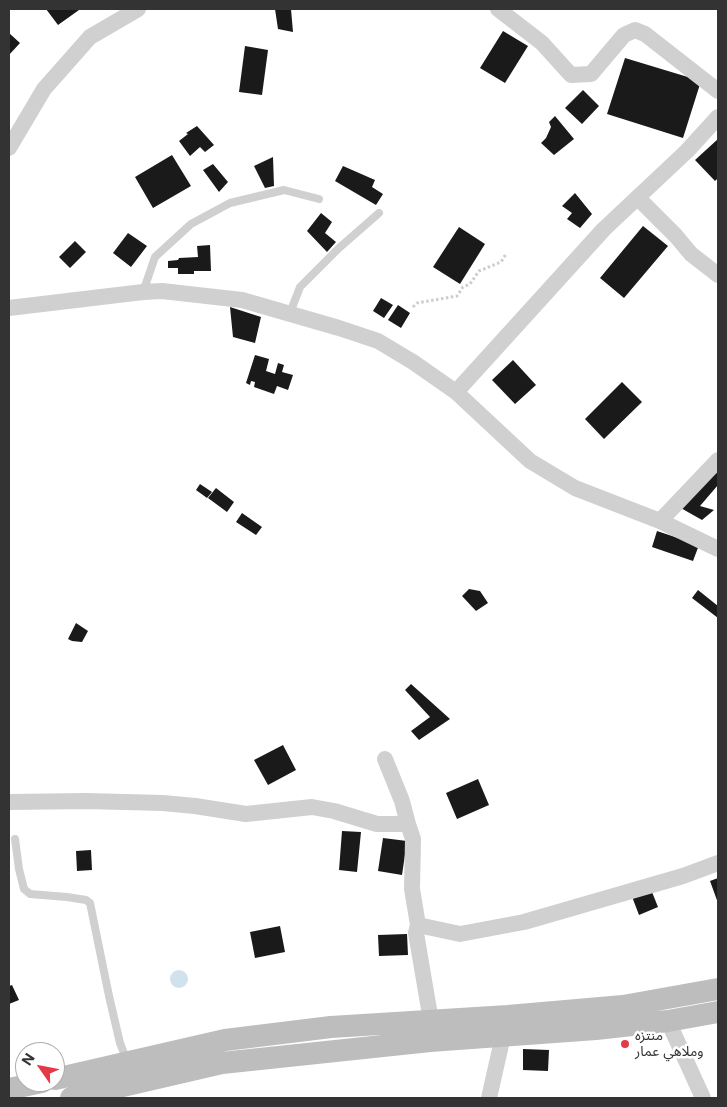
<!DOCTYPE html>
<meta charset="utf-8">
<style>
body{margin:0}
#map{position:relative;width:727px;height:1107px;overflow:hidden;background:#fff;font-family:Inter,sans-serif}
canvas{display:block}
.frame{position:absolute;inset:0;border:10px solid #333;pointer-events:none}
.north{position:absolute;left:15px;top:1042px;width:50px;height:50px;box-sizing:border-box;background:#fff;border:1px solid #adadad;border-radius:50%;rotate:303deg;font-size:14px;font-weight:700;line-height:20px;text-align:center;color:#333}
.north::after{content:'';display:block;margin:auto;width:18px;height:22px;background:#e63946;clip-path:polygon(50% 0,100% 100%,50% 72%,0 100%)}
</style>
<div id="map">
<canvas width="727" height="1107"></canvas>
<div class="frame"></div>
<div class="north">N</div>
</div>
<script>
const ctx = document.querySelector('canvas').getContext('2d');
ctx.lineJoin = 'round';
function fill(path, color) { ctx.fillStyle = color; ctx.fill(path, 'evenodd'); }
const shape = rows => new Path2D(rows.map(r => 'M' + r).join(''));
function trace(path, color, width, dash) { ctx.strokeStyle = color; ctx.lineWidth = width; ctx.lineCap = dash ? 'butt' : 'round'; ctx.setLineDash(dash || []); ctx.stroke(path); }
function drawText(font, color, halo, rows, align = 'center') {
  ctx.font = font + ' Inter,"Noto Sans Arabic",sans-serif'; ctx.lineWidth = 5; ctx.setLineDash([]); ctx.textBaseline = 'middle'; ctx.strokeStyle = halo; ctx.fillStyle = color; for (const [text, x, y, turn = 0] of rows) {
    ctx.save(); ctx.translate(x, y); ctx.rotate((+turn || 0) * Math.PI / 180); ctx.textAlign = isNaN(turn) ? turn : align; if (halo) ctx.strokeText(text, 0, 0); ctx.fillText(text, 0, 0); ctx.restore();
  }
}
fill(shape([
 '170 979a9 9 0 1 1 18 0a9 9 0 1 1-18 0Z'
]), '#cfe2ee');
fill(shape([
 [46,9,78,9,79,10,58,25],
 [275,9,291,9,293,32,278,29],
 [503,31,528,46,505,83,480,68],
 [9,33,20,43,9,55],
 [245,46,268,50,262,95,239,92],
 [625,58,701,81,683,138,607,114],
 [583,90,599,106,582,124,565,108],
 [555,116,574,139,554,155,541,143,546,138,551,127,549,122],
 [197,126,214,145,205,152,200,147,190,156,179,141,188,134,186,133],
 [718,139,718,178,715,181,695,160],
 [172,155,191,186,153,208,135,177],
 [273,157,274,186,265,188,254,166],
 [213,164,228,182,219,192,203,170],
 [343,166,375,180,372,187,383,194,376,205,335,181],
 [575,193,592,214,580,228,567,219,572,213,562,206],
 [321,213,332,222,325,233,336,242,327,252,307,231],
 [643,226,668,246,624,298,600,278],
 [459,227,485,244,460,284,433,267],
 [128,233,147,246,131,267,113,253],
 [75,241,86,252,70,268,59,257],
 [210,245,211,271,194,271,194,274,178,274,178,268,168,268,168,261,178,260,179,258,198,257,197,246],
 [381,298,393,305,384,318,373,311],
 [398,305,410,313,401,328,388,320],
 [230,307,261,317,255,343,233,337],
 [255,355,269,359,266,371,275,374,278,363,284,365,282,372,293,375,288,390,277,386,274,394,254,387,255,382,251,381,250,385,246,383],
 [513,360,536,385,515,404,492,380],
 [622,382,642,402,604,439,585,419],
 [718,467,718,485,700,506,714,510,702,520,679,507],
 [200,484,212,492,207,498,196,490],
 [216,488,234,502,227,512,208,498],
 [242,513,262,527,256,535,236,522],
 [657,531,699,545,693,561,652,547],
 [469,589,480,591,488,603,476,611,462,596],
 [698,590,718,606,718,618,692,598],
 [76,623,88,631,82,642,72,641,68,639],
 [411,684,450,719,419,740,411,731,430,717,405,690],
 [283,745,296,770,268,785,254,760],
 [478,779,489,805,457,819,446,793],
 [342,831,361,832,357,872,339,870],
 [383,838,407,841,402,875,378,871],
 [91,850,92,870,77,871,76,851],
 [718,878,718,903,710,881],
 [650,887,658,907,639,915,631,894],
 [280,926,285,952,255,958,250,932],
 [407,934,408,955,379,956,378,935],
 [12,985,19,1000,9,1004,9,986],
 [523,1049,549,1050,548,1071,523,1070]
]), '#1a1a1a');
trace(shape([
 [413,307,417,303,457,296,463,287,470,284,479,271,501,262,506,254]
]), '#cdcdcd', 3, [2.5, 2.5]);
trace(shape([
 [143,292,155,257,191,224,230,203,284,190,319,199],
 [290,313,300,287,339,248,379,213],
 [15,839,19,869,24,889,30,894,67,897,86,900,90,903,109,996,120,1043,127,1061]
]), '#d0d0d0', 8);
trace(shape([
 [498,9,542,43,571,75,591,74,624,35,635,30,645,34,718,91],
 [9,148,44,89,90,37,138,9],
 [638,198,676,236,691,254,718,275],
 [9,308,143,292,162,291,242,300,339,328,378,341,413,362,456,392,604,229,687,151,718,117],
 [456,392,530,461,575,488,660,521,718,549],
 [660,521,718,460],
 [9,802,86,801,163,803,195,806,246,814,312,807,334,811,377,824,408,824,402,801,385,759],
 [408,824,413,839,412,889,418,925],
 [431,1021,416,933,418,925,460,934,524,922,683,876,718,863],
 [668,1021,703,1098],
 [489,1098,503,1036]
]), '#d0d0d0', 16);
trace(shape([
 [55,1079,225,1040,331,1027,508,1016,623,1006,718,989],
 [9,1089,42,1082],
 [71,1098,222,1063,430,1041,596,1029,668,1021,718,1012]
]), '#bdbdbd', 22);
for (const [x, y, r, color] of [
 [625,1044,5,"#e63946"]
]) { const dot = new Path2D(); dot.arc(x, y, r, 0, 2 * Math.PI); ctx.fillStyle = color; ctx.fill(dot); trace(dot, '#fff', 2); }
drawText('14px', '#333', '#fff', [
 ["منتزه",635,1036],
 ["وملاهي عمار",635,1052]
], 'left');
</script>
